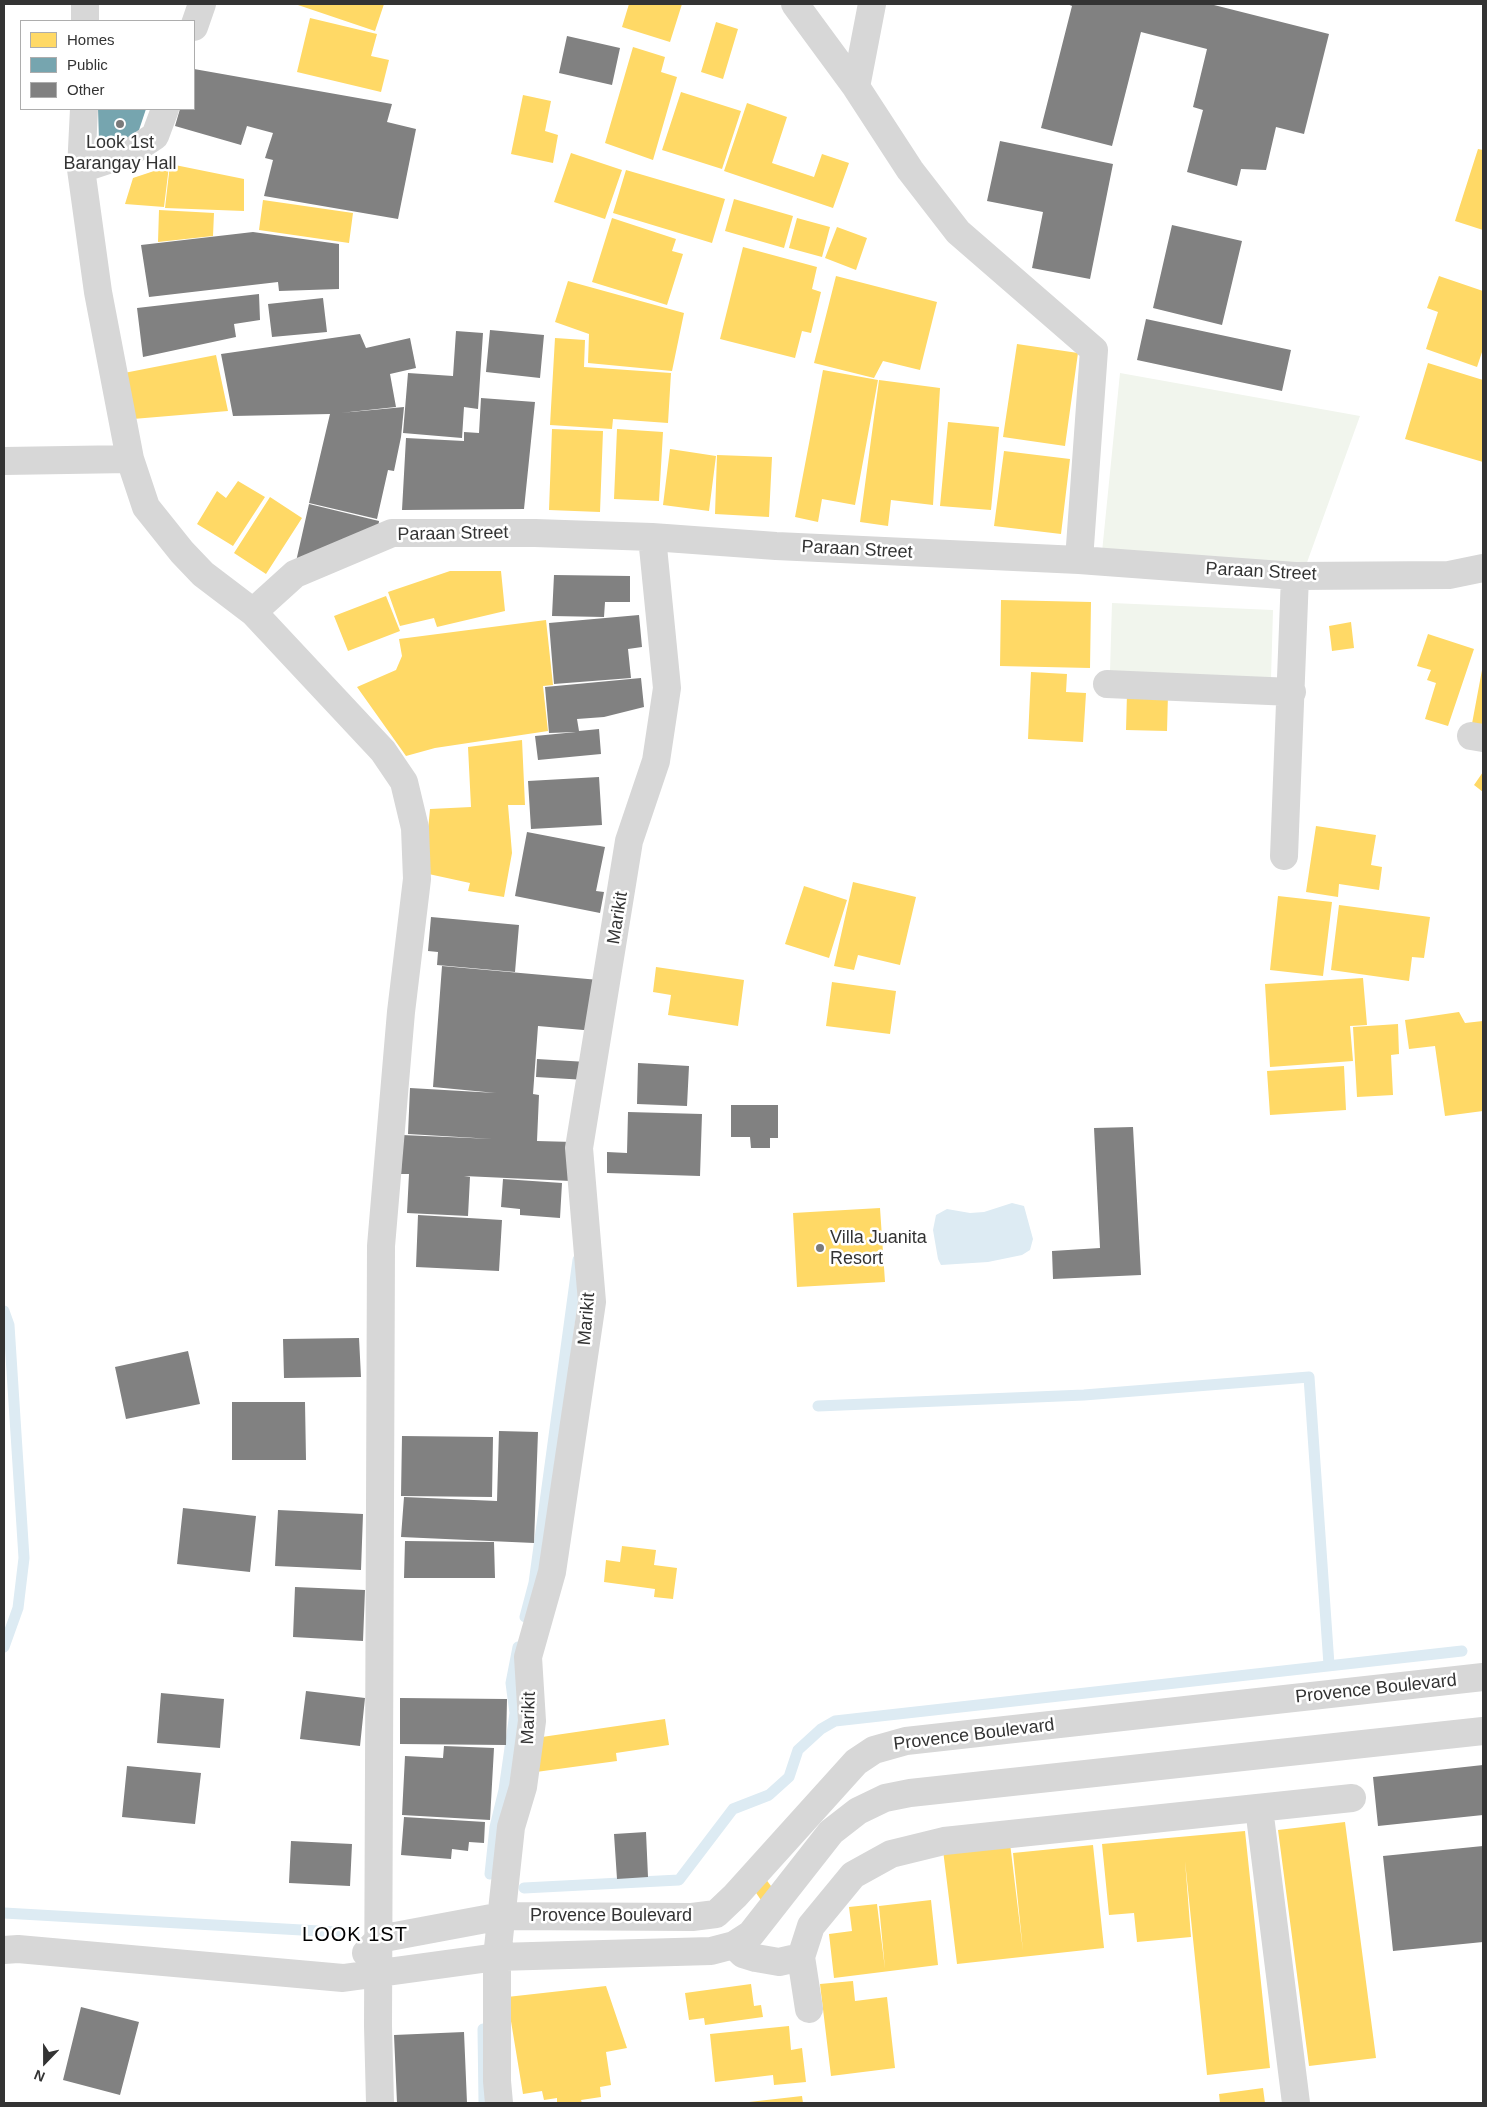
<!DOCTYPE html>
<style>
body{margin:0}
#map{position:relative;width:1487px;height:2107px;overflow:hidden;background:#fff;font-family:Arial,sans-serif}
canvas{display:block}
.frame{position:absolute;inset:0;border:5px solid #333;pointer-events:none}
.legend{position:absolute;left:20px;top:20px;width:175px;height:90px;box-sizing:border-box;background:#fff;border:1px solid #adadad;margin:0;padding:6px 9px;list-style:none;font-size:15px;color:#333}
.legend li{display:flex;align-items:center;gap:10px;height:25px}
.legend b{width:25px;border:1px solid #adadad}
.north{position:absolute;left:20px;top:2037px;width:50px;height:50px;-webkit-text-stroke:4px #fff;paint-order:stroke;rotate:202deg;font-size:14px;font-weight:700;line-height:20px;text-align:center;color:#333}
.north::after{content:'';display:block;margin:auto;width:18px;height:22px;background:#333;clip-path:polygon(50% 0,100% 100%,50% 72%,0 100%)}
</style>
<div id="map">
<canvas width="1487" height="2107"></canvas>
<div class="frame"></div>
<ul class="legend">
<li><b style="height:14px;background:#ffd966"></b>Homes</li>
<li><b style="height:14px;background:#76a5af"></b>Public</li>
<li><b style="height:14px;background:#818181"></b>Other</li>
</ul>
<div class="north">N</div>
</div>
<script>
const ctx = document.querySelector('canvas').getContext('2d');
ctx.lineJoin = 'round';
function fill(path, color) { ctx.fillStyle = color; ctx.fill(path, 'evenodd'); }
const shape = rows => new Path2D(rows.map(r => 'M' + r).join(''));
function trace(path, color, width, dash) { ctx.strokeStyle = color; ctx.lineWidth = width; ctx.lineCap = dash ? 'butt' : 'round'; ctx.setLineDash(dash || []); ctx.stroke(path); }
function drawText(font, color, halo, rows, align = 'center') {
  ctx.font = font + ' Arial,sans-serif'; ctx.lineWidth = 5; ctx.setLineDash([]); ctx.textBaseline = 'middle'; ctx.strokeStyle = halo; ctx.fillStyle = color; for (const [text, x, y, turn = 0] of rows) {
    ctx.save(); ctx.translate(x, y); ctx.rotate((+turn || 0) * Math.PI / 180); ctx.textAlign = isNaN(turn) ? turn : align; if (halo) ctx.strokeText(text, 0, 0); ctx.fillText(text, 0, 0); ctx.restore();
  }
}
fill(shape([
 [1120,373,1360,416,1301,579,1101,562],
 [1112,603,1273,610,1271,679,1110,672]
]), '#f1f5ed');
fill(shape([
 [1012,1203,1024,1206,1033,1239,1030,1250,1022,1255,988,1262,941,1265,938,1259,933,1230,936,1215,947,1209,970,1213,984,1212]
]), '#ddebf3');
fill(shape([
 [295,4,384,4,375,31],
 [629,4,682,4,670,42,622,27],
 [310,18,377,34,371,56,389,60,381,92,297,72],
 [716,22,738,29,723,79,701,72],
 [633,47,665,57,661,72,677,77,653,160,605,143],
 [681,92,741,111,722,169,662,150],
 [523,95,551,101,545,131,558,135,553,163,511,154],
 [747,103,787,117,772,163,814,177,822,154,849,163,833,208,724,171],
 [1478,149,1483,150,1483,230,1455,221],
 [571,153,622,170,605,219,554,202],
 [170,164,244,179,244,211,165,208],
 [169,166,164,207,125,204,133,178],
 [626,170,725,199,712,243,613,213],
 [734,199,793,216,784,248,725,231],
 [263,200,353,213,349,243,259,230],
 [159,210,214,213,213,236,158,242],
 [612,218,676,239,672,251,683,254,667,305,592,282],
 [797,218,830,227,822,257,789,248],
 [837,227,867,238,856,270,825,258],
 [743,247,817,267,812,289,821,292,811,333,802,331,795,358,720,339],
 [836,276,937,302,920,370,883,361,874,378,814,363],
 [1439,276,1483,291,1483,349,1477,367,1426,349,1438,312,1427,308],
 [568,281,684,313,672,371,588,363,589,334,555,322],
 [555,338,585,340,584,367,671,373,668,423,613,419,612,429,550,425],
 [1017,344,1078,353,1065,446,1003,437],
 [216,355,228,411,133,419,124,373],
 [1428,363,1483,380,1483,462,1405,439],
 [823,370,878,380,855,505,822,499,818,522,795,517],
 [879,380,940,388,933,505,891,500,888,526,860,522],
 [948,422,999,427,991,510,940,506],
 [552,429,603,431,600,512,549,510],
 [617,429,663,432,659,501,614,499],
 [670,449,716,456,709,511,663,505],
 [1004,451,1070,459,1061,534,994,526],
 [717,455,772,457,769,517,715,514],
 [238,481,265,497,233,546,197,524,217,491,226,498],
 [270,497,302,518,266,574,234,553],
 [450,571,501,571,505,611,437,627,434,618,400,626,388,592],
 [386,596,400,631,348,651,334,616],
 [1001,600,1091,602,1090,668,1000,666],
 [546,620,553,685,543,686,548,731,435,748,406,756,357,687,396,670,402,656,399,639],
 [1351,622,1354,648,1332,651,1329,626],
 [1428,634,1474,649,1448,726,1425,719,1436,683,1427,680,1431,670,1417,666],
 [1482,670,1483,670,1483,731,1471,729],
 [1031,672,1067,674,1066,692,1086,693,1083,742,1028,739],
 [1127,693,1168,694,1167,731,1126,730],
 [522,740,525,805,508,805,512,853,504,897,468,891,470,883,424,873,430,809,471,807,468,747],
 [1483,772,1483,792,1474,785],
 [1316,826,1376,835,1371,865,1382,867,1379,890,1339,884,1338,897,1306,892],
 [853,882,916,897,900,965,858,955,854,970,834,966],
 [804,886,847,900,829,958,785,944],
 [1278,896,1332,902,1323,976,1270,970],
 [1339,905,1430,917,1424,958,1412,957,1409,981,1331,970],
 [656,967,744,980,738,1026,668,1015,671,995,653,992],
 [1363,978,1367,1025,1350,1026,1353,1061,1270,1067,1265,984],
 [832,982,896,991,890,1034,826,1026],
 [1459,1012,1465,1023,1483,1021,1483,1111,1445,1116,1435,1046,1409,1049,1405,1020],
 [1398,1024,1399,1054,1391,1055,1393,1095,1357,1097,1353,1027],
 [1344,1066,1346,1110,1270,1115,1267,1071],
 [880,1208,885,1282,797,1287,793,1213],
 [622,1546,656,1550,654,1565,677,1568,673,1599,654,1597,655,1589,604,1582,606,1560,620,1562],
 [665,1719,669,1745,616,1753,617,1761,536,1772,542,1737],
 [1345,1822,1376,2058,1309,2066,1278,1830],
 [1245,1831,1270,2068,1207,2075,1185,1861,1191,1937,1137,1942,1134,1913,1109,1915,1102,1844],
 [1010,1843,1023,1951,1013,1853,1093,1845,1104,1948,957,1964,943,1850],
 [765,1878,777,1894,763,1903,752,1887],
 [931,1900,938,1965,834,1978,829,1934,852,1931,849,1907,877,1904,885,1969,879,1906],
 [853,1981,855,2001,887,1997,895,2068,831,2076,820,1984],
 [751,1984,754,2006,761,2005,763,2017,705,2025,704,2018,689,2020,685,1993],
 [606,1986,627,2048,606,2052,611,2085,600,2087,601,2097,581,2100,582,2103,557,2103,557,2098,544,2100,542,2091,523,2094,507,1997],
 [789,2026,791,2050,802,2048,806,2082,774,2085,773,2075,715,2082,710,2034],
 [1263,2088,1265,2103,1220,2103,1219,2094],
 [802,2096,803,2103,749,2103,749,2102]
]), '#ffd966');
fill(shape([
 [98,109,146,109,136,139,99,140]
]), '#76a5af');
trace(shape([
 [4,1311,9,1325,24,1558,18,1608,4,1647],
 [818,1406,1084,1395,1309,1377,1329,1665],
 [525,1617,534,1583,578,1260],
 [490,1874,495,1827,504,1790,515,1713,511,1683,518,1647],
 [524,1888,679,1880,733,1809,769,1795,789,1777,798,1750,821,1729,835,1721,1462,1651],
 [4,1913,354,1933],
 [483,2029,484,2103]
]), '#ddebf3', 11);
fill(shape([
 [1067,4,1210,4,1329,34,1304,134,1276,127,1266,170,1241,169,1237,186,1187,172,1203,110,1193,107,1207,49,1141,32,1112,146,1041,128,1072,6],
 [567,36,620,48,612,85,559,73],
 [194,69,392,104,387,122,416,129,398,219,264,196,273,160,265,158,273,133,247,126,241,145,175,126,180,109,194,109],
 [1000,141,1113,164,1090,279,1032,268,1043,212,987,201],
 [1172,225,1242,241,1222,325,1153,308],
 [253,232,339,244,339,289,279,291,278,282,149,297,141,245],
 [259,294,260,320,234,324,236,337,143,357,137,308],
 [323,298,327,332,272,337,268,304],
 [1146,319,1291,350,1282,391,1137,360],
 [490,330,544,335,540,378,486,372],
 [456,331,483,333,478,409,464,407,462,438,403,433,408,373,453,376],
 [360,334,366,348,410,338,416,368,390,374,396,407,340,413,404,407,401,437,394,471,388,470,377,519,309,503,330,414,233,416,221,354],
 [481,398,535,402,524,509,402,510,406,438,464,441,464,432,479,433],
 [309,504,379,521,378,529,295,566],
 [554,575,630,576,630,602,605,602,604,617,552,616],
 [639,615,642,647,628,649,631,678,554,684,549,623],
 [641,678,644,707,604,717,577,719,579,731,599,729,601,754,538,760,535,736,576,732,549,733,545,687],
 [599,777,602,825,531,829,528,781],
 [527,832,605,847,596,891,604,892,600,913,515,896],
 [431,917,519,925,515,972,437,965,438,952,428,951],
 [442,966,599,980,595,1031,538,1026,533,1094,539,1095,537,1141,573,1142,571,1181,464,1176,470,1177,468,1216,407,1213,409,1174,401,1174,402,1135,493,1139,408,1134,410,1088,496,1093,433,1087],
 [537,1059,587,1062,586,1080,536,1077],
 [638,1063,689,1066,687,1106,637,1104],
 [731,1105,778,1105,778,1138,770,1138,770,1148,751,1148,750,1137,731,1137],
 [628,1112,702,1114,700,1176,607,1173,607,1152,627,1153],
 [1133,1127,1141,1275,1053,1279,1052,1251,1100,1248,1094,1128],
 [503,1179,562,1183,560,1218,520,1215,520,1209,501,1207],
 [418,1215,502,1220,499,1271,416,1267],
 [359,1338,361,1377,284,1378,283,1339],
 [188,1351,200,1404,126,1419,115,1367],
 [232,1402,305,1402,306,1460,232,1460],
 [499,1431,538,1432,534,1543,401,1537,404,1497,497,1501],
 [402,1436,493,1437,492,1497,401,1496],
 [183,1508,256,1516,250,1572,177,1564],
 [278,1510,363,1514,361,1570,275,1566],
 [405,1541,494,1542,495,1578,404,1578],
 [295,1587,365,1590,363,1641,293,1637],
 [306,1691,365,1698,360,1746,300,1739],
 [161,1693,224,1699,220,1748,157,1743],
 [400,1698,507,1699,506,1745,400,1744],
 [444,1746,494,1748,490,1820,402,1815,405,1756,443,1758],
 [1483,1765,1483,1815,1378,1826,1373,1777],
 [127,1766,201,1773,195,1824,122,1817],
 [404,1817,485,1822,484,1843,469,1842,468,1851,452,1849,451,1859,401,1855],
 [646,1832,648,1877,617,1879,614,1834],
 [291,1841,352,1844,350,1886,289,1883],
 [1483,1846,1483,1942,1393,1951,1383,1856],
 [81,2007,139,2022,120,2095,63,2080],
 [464,2032,467,2103,397,2103,394,2035]
]), '#818181');
trace(shape([
 [795,4,856,87,910,170,958,232,1094,350,1079,560],
 [85,21,85,4],
 [194,27,202,4],
 [856,87,872,4],
 [84,109,81,169,98,292,130,459,146,507,182,552,203,574,253,612,383,751,404,782,415,828,417,879,401,1012,381,1246,378,2026,380,2103],
 [81,169,129,153,155,136,165,109],
 [4,461,130,459],
 [253,612,295,574,392,533,535,533,652,537,776,546,1079,560,1295,576,1449,575,1483,568],
 [1107,684,1292,692],
 [1471,736,1483,738],
 [1284,856,1295,576],
 [1259,1808,1296,2103],
 [734,1945,743,1954,756,1958,779,1962,801,1957],
 [4,1950,18,1949,343,1978,497,1957,711,1951,734,1945,751,1934,831,1832,858,1811,885,1798,910,1793,1483,1731],
 [366,1953,379,1939,502,1916,692,1917,716,1914,735,1896,856,1762,874,1750,906,1741,1483,1677],
 [809,2009,801,1957,811,1926,853,1875,891,1854,944,1841,1352,1798],
 [499,2103,497,2081,497,1957,511,1827,523,1787,532,1721,528,1657,552,1572,592,1302,579,1148,629,841,656,761,667,688,652,537]
]), '#d7d7d7', 28);
for (const [x, y, r, color] of [
 [120,124,5,"#7a7a7a"],
 [820,1248,5,"#7a7a7a"]
]) { const dot = new Path2D(); dot.arc(x, y, r, 0, 2 * Math.PI); ctx.fillStyle = color; ctx.fill(dot); trace(dot, '#fff', 2); }
drawText('18px', '#333', '#fff', [
 ["Look 1st",120,143],
 ["Barangay Hall",120,164],
 ["Villa Juanita",830,1238,"left"],
 ["Resort",830,1259,"left"]
]);
drawText('18px', '#333', '#fff', [
 ["Paraan Street",453,534,-1],
 ["Paraan Street",857,550,3],
 ["Paraan Street",1261,572,3],
 ["Marikit",618,918,-81],
 ["Marikit",587,1319,-85],
 ["Provence Boulevard",1376,1689,-6],
 ["Marikit",529,1718,-88],
 ["Provence Boulevard",974,1735,-7],
 ["Provence Boulevard",611,1916]
]);
ctx.letterSpacing = '1px';
drawText('20px', '#000', '#fff', [
 ["LOOK 1ST",355,1935]
]);
ctx.letterSpacing = '0px';
</script>
